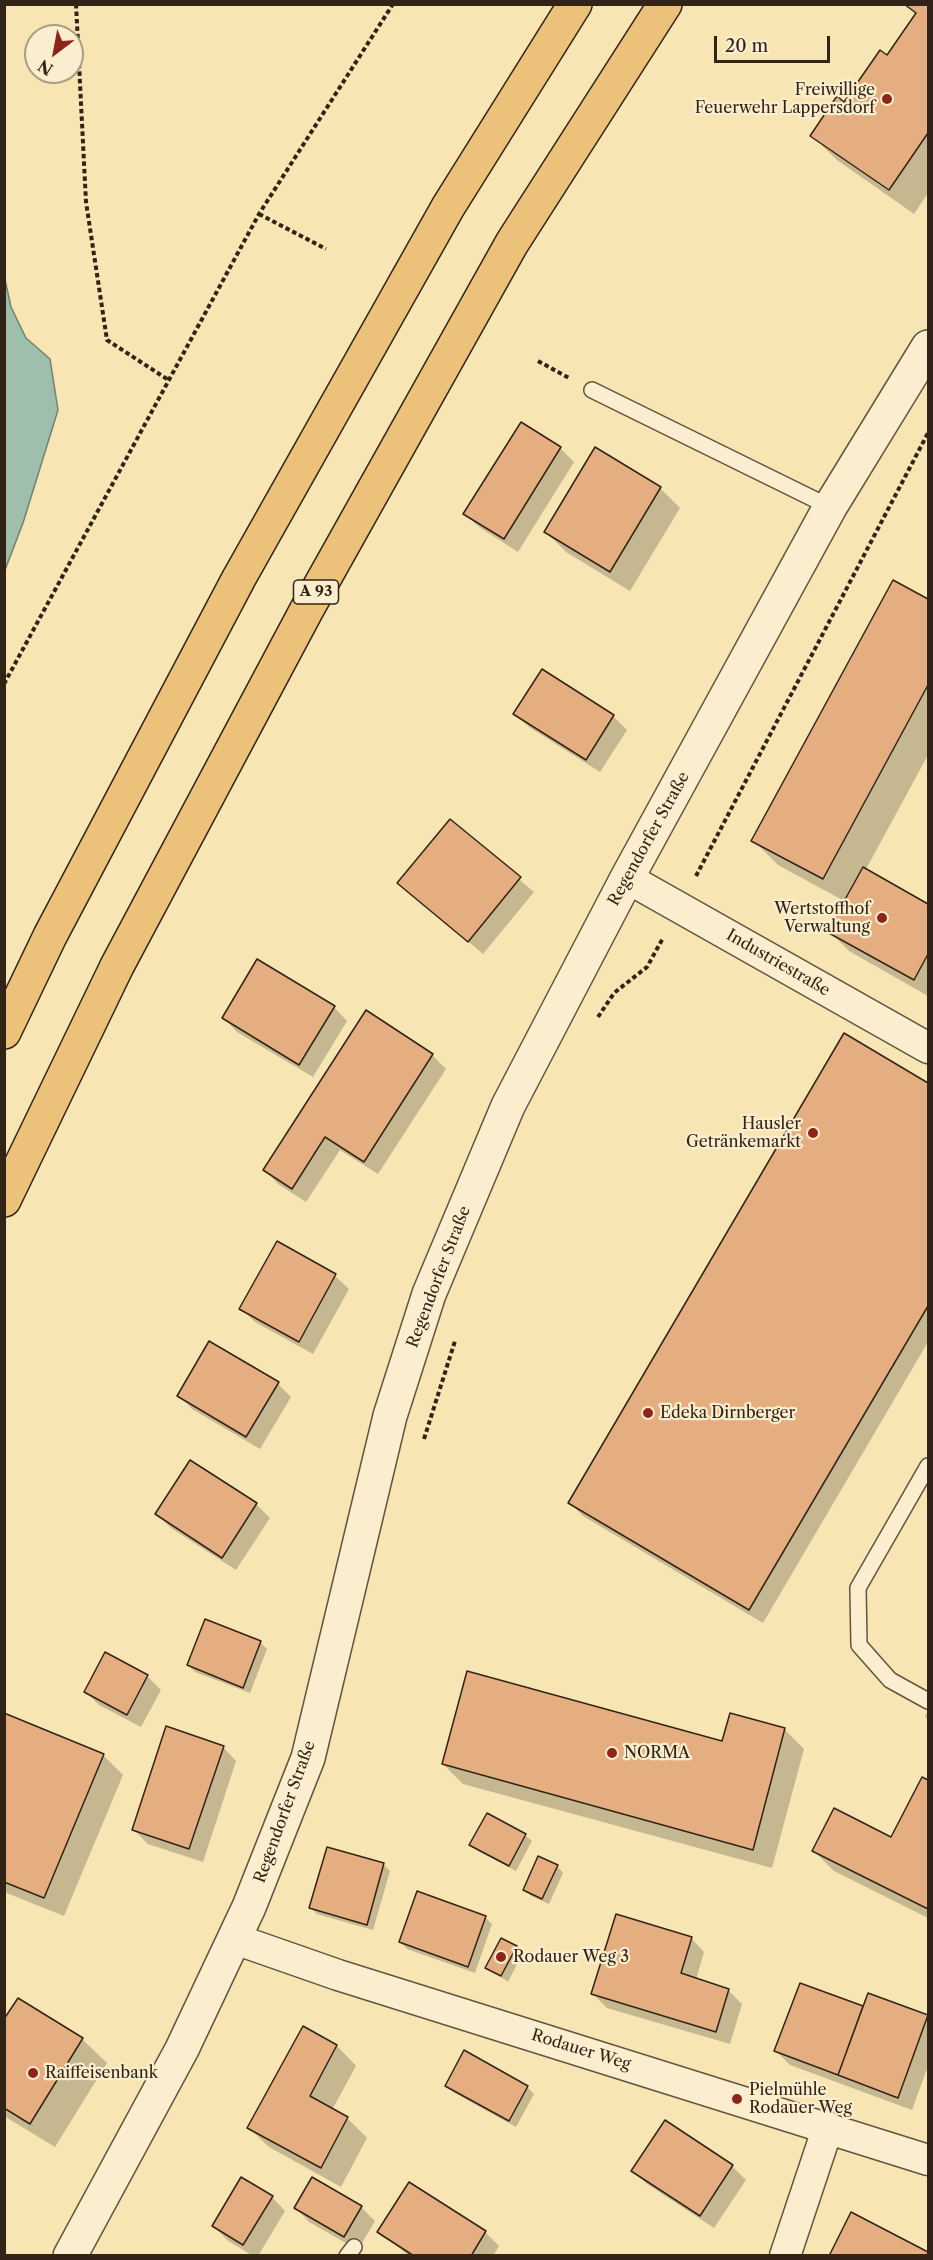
<!DOCTYPE html>
<meta charset="utf-8">
<style>
body{margin:0}
#map{position:relative;width:933px;height:2260px;overflow:hidden;background:#f7e5b4;font-family:"Libre Caslon Text",serif}
canvas{display:block}
.frame{position:absolute;inset:0;border:6px solid #312417;pointer-events:none}
.north{position:absolute;left:24px;top:24px;width:60px;height:60px;box-sizing:border-box;background:#faeece;border:2px solid #aa9d85;border-radius:50%;rotate:212deg;font-size:16px;font-weight:700;line-height:24px;text-align:center;color:#312417}
.north::after{content:'';display:block;margin:auto;width:21px;height:27px;background:#8f2418;clip-path:polygon(50% 0,100% 100%,50% 72%,0 100%)}
.scale{position:absolute;left:714px;top:36px;width:116px;height:27px;box-sizing:border-box;border:3px solid #312417;border-top:0;padding-left:8px;font-size:18px;line-height:21px;white-space:nowrap;color:#312417;-webkit-text-stroke:4px #faeece;paint-order:stroke}
</style>
<div id="map">
<canvas width="933" height="2260"></canvas>
<div class="frame"></div>
<div class="north">N</div>
<div class="scale">20 m</div>
</div>
<script>
const ctx = document.querySelector('canvas').getContext('2d');
ctx.lineJoin = 'round';
function fill(path, color) { ctx.fillStyle = color; ctx.fill(path, 'evenodd'); }
const shape = rows => new Path2D(rows.map(r => 'M' + r).join(''));
function trace(path, color, width, dash) { ctx.strokeStyle = color; ctx.lineWidth = width; ctx.lineCap = dash ? 'butt' : 'round'; ctx.setLineDash(dash || []); ctx.stroke(path); }
function drawText(font, color, halo, rows, align = 'center') {
  ctx.font = font + ' "Libre Caslon Text",serif'; ctx.lineWidth = 4.5; ctx.setLineDash([]); ctx.textBaseline = 'middle'; ctx.strokeStyle = halo; ctx.fillStyle = color; for (const [text, x, y, turn = 0] of rows) {
    ctx.save(); ctx.translate(x, y); ctx.rotate((+turn || 0) * Math.PI / 180); ctx.textAlign = isNaN(turn) ? turn : align; if (halo) ctx.strokeText(text, 0, 0); ctx.fillText(text, 0, 0); ctx.restore();
  }
}
const water = shape([
 [4,275,11,307,26,338,50,359,58,410,23,523,5,570,4,275]
]);
fill(water, '#9dbfac');
trace(water, '#728170', 1.5);
fill(shape([
 [906,4,928,4,928,193,914,214,837,160,812,136,888,57,916,15],
 [560,448,574,462,518,552,479,527,465,514],
 [660,488,680,508,630,591,566,552,546,532],
 [894,582,928,601,928,755,865,871,928,906,928,996,849,951,829,931,846,902,778,865,753,840],
 [515,714,613,716,627,730,600,772,529,727],
 [450,821,534,892,483,954,399,883],
 [334,1007,347,1021,313,1077,237,1032,224,1018],
 [844,1035,928,1085,928,1342,763,1623,583,1516,569,1502],
 [432,1055,446,1069,378,1174,340,1150,306,1202,278,1184,265,1170],
 [278,1243,335,1276,349,1289,313,1354,255,1322,241,1308],
 [278,1384,291,1397,260,1449,192,1409,179,1395],
 [191,1462,256,1504,270,1518,236,1570,171,1528,157,1514],
 [260,1642,267,1649,250,1693,195,1672,188,1665],
 [105,1654,147,1676,161,1690,141,1727,99,1705,86,1692],
 [928,1710,928,1720,925,1717],
 [4,1714,103,1755,123,1775,64,1916,4,1892],
 [731,1715,785,1730,804,1749,772,1868,463,1784,443,1764,724,1743],
 [223,1747,236,1761,203,1862,148,1844,134,1830],
 [922,1779,928,1782,928,1918,834,1871,814,1851,892,1839],
 [525,1835,532,1841,516,1871,478,1851,471,1845],
 [383,1864,390,1871,373,1930,317,1914,311,1908],
 [557,1866,563,1873,549,1904,531,1896,524,1889],
 [485,1917,492,1924,475,1973,407,1949,400,1942],
 [691,1938,704,1952,696,1980,728,1990,742,2004,730,2044,607,2008,593,1994],
 [516,1947,522,1954,508,1982,487,1967],
 [801,1985,863,2008,869,1994,928,2017,928,2066,912,2110,790,2065,776,2051],
 [4,2022,82,2039,107,2063,55,2147,4,2116],
 [303,2028,337,2046,356,2066,332,2110,347,2118,367,2138,341,2187,269,2147,249,2128],
 [447,2085,527,2087,534,2094,516,2127,453,2092],
 [665,2122,732,2166,746,2180,714,2228,647,2184,633,2170],
 [272,2197,285,2211,258,2256,253,2256,227,2240,214,2226],
 [361,2207,375,2221,358,2250,309,2222,296,2208],
 [379,2231,485,2232,499,2246,493,2256,409,2256]
]), '#0003');
const building = shape([
 [904,4,928,4,928,133,889,190,810,136,837,96,844,102,880,50,887,55,916,13,904,4],
 [521,422,561,447,504,539,463,514,521,422],
 [595,447,661,487,610,572,544,532,595,447],
 [893,580,928,599,928,685,823,879,751,841,893,580],
 [542,669,614,715,586,760,513,714,542,669],
 [450,819,521,877,468,942,397,883,450,819],
 [863,867,928,904,928,954,914,980,827,932,863,867],
 [257,959,335,1006,299,1065,222,1018,257,959],
 [366,1010,433,1054,364,1162,325,1137,292,1189,263,1170,366,1010],
 [844,1033,928,1083,928,1306,749,1610,568,1503,844,1033],
 [277,1241,336,1274,299,1342,239,1309,277,1241],
 [209,1341,279,1382,246,1437,177,1396,209,1341],
 [190,1460,257,1503,222,1558,155,1514,190,1460],
 [205,1619,261,1641,243,1688,187,1665,205,1619],
 [105,1652,148,1675,127,1715,84,1692,105,1652],
 [467,1671,722,1741,730,1713,785,1728,753,1850,442,1764,467,1671],
 [4,1713,104,1754,44,1898,4,1882,4,1713],
 [166,1726,224,1746,189,1849,132,1830,166,1726],
 [922,1777,928,1780,928,1909,812,1851,834,1808,891,1837,922,1777],
 [487,1813,526,1834,509,1866,469,1845,487,1813],
 [327,1847,384,1863,367,1925,309,1908,327,1847],
 [538,1856,558,1865,542,1899,523,1890,538,1856],
 [417,1891,486,1916,468,1967,399,1942,417,1891],
 [616,1914,692,1937,681,1973,729,1989,716,2032,591,1994,616,1914],
 [501,1938,517,1946,501,1976,485,1968,501,1938],
 [800,1983,863,2006,838,2075,774,2051,800,1983],
 [868,1993,928,2015,898,2098,838,2075,868,1993],
 [18,1998,83,2038,30,2124,4,2108,4,2019,18,1998],
 [303,2026,337,2045,310,2096,348,2117,321,2168,247,2128,303,2026],
 [464,2050,528,2086,509,2121,445,2086,464,2050],
 [665,2120,733,2165,700,2216,631,2171,665,2120],
 [241,2177,273,2196,243,2245,212,2226,241,2177],
 [312,2177,362,2206,344,2237,294,2208,312,2177],
 [409,2182,486,2231,471,2256,414,2256,377,2232,409,2182],
 [851,2212,928,2252,927,2256,829,2256,851,2212]
]);
fill(building, '#e4ae80');
trace(building, '#312417', 1.5);
const service = shape([
 [592,390,830,507],
 [928,1466,858,1588,859,1645,890,1680,928,1701],
 [347,2256,354,2247]
]);
const minor = shape([
 [627,878,928,1048],
 [235,1939,338,1975,928,2160],
 [785,2256,828,2127]
]);
const tertiary = shape([
 [70,2256,182,2049,249,1907,308,1758,390,1416,429,1294,508,1106,627,878,830,507,928,347]
]);
const motorway = shape([
 [4,1032,50,936,239,578,448,207,575,4],
 [4,1200,117,966,306,611,512,243,665,4]
]);
trace(service, '#62543e', 18);
trace(minor, '#62543e', 33);
trace(tertiary, '#62543e', 36);
trace(motorway, '#312417', 36);
trace(shape([
 [76,4,86,202,107,340,167,379],
 [259,214,326,249],
 [538,361,569,378],
 [4,684,259,214,393,4],
 [696,876,928,433],
 [598,1017,614,993,647,967,663,938],
 [424,1439,455,1341]
]), '#312417', 4, [4.5, 3]);
trace(service, '#faeece', 15);
trace(minor, '#faeece', 30);
trace(tertiary, '#faeece', 33);
trace(motorway, '#ecc27a', 33);
for (const [x, y, r, color] of [
 [887,99,6,"#8f2418"],
 [882,918,6,"#8f2418"],
 [813,1133,6,"#8f2418"],
 [648,1413,6,"#8f2418"],
 [612,1753,6,"#8f2418"],
 [501,1957,6,"#8f2418"],
 [33,2073,6,"#8f2418"],
 [737,2099,6,"#8f2418"]
]) { const dot = new Path2D(); dot.arc(x, y, r, 0, 2 * Math.PI); ctx.fillStyle = color; ctx.fill(dot); trace(dot, '#faeece', 2); }
for (const [x, y, w] of [
 [316,592,45]
]) { const box = new Path2D(); box.roundRect(x - w / 2, y - 12, w, 24, 4.5); ctx.fillStyle = '#faeece'; ctx.fill(box); trace(box, '#312417', 1.5); }
drawText('bold 15px', '#312417', null, [
 ["A 93",316,592]
]);
drawText('16px', '#312417', '#faeece', [
 ["Freiwillige",875,90,"right"],
 ["Feuerwehr Lappersdorf",875,108,"right"],
 ["Wertstoffhof",870,909,"right"],
 ["Verwaltung",870,927,"right"],
 ["Hausler",801,1124,"right"],
 ["Getränkemarkt",801,1142,"right"],
 ["Edeka Dirnberger",660,1413],
 ["NORMA",624,1753],
 ["Rodauer Weg 3",513,1957],
 ["Raiffeisenbank",45,2073],
 ["Pielmühle",749,2090],
 ["Rodauer Weg",749,2108]
], 'left');
drawText('16px', '#312417', '#faeece', [
 ["Regendorfer Straße",649,839,-61],
 ["Industriestraße",778,963,30],
 ["Regendorfer Straße",439,1277,-69],
 ["Regendorfer Straße",285,1812,-70],
 ["Rodauer Weg",581,2050,17]
]);
</script>
